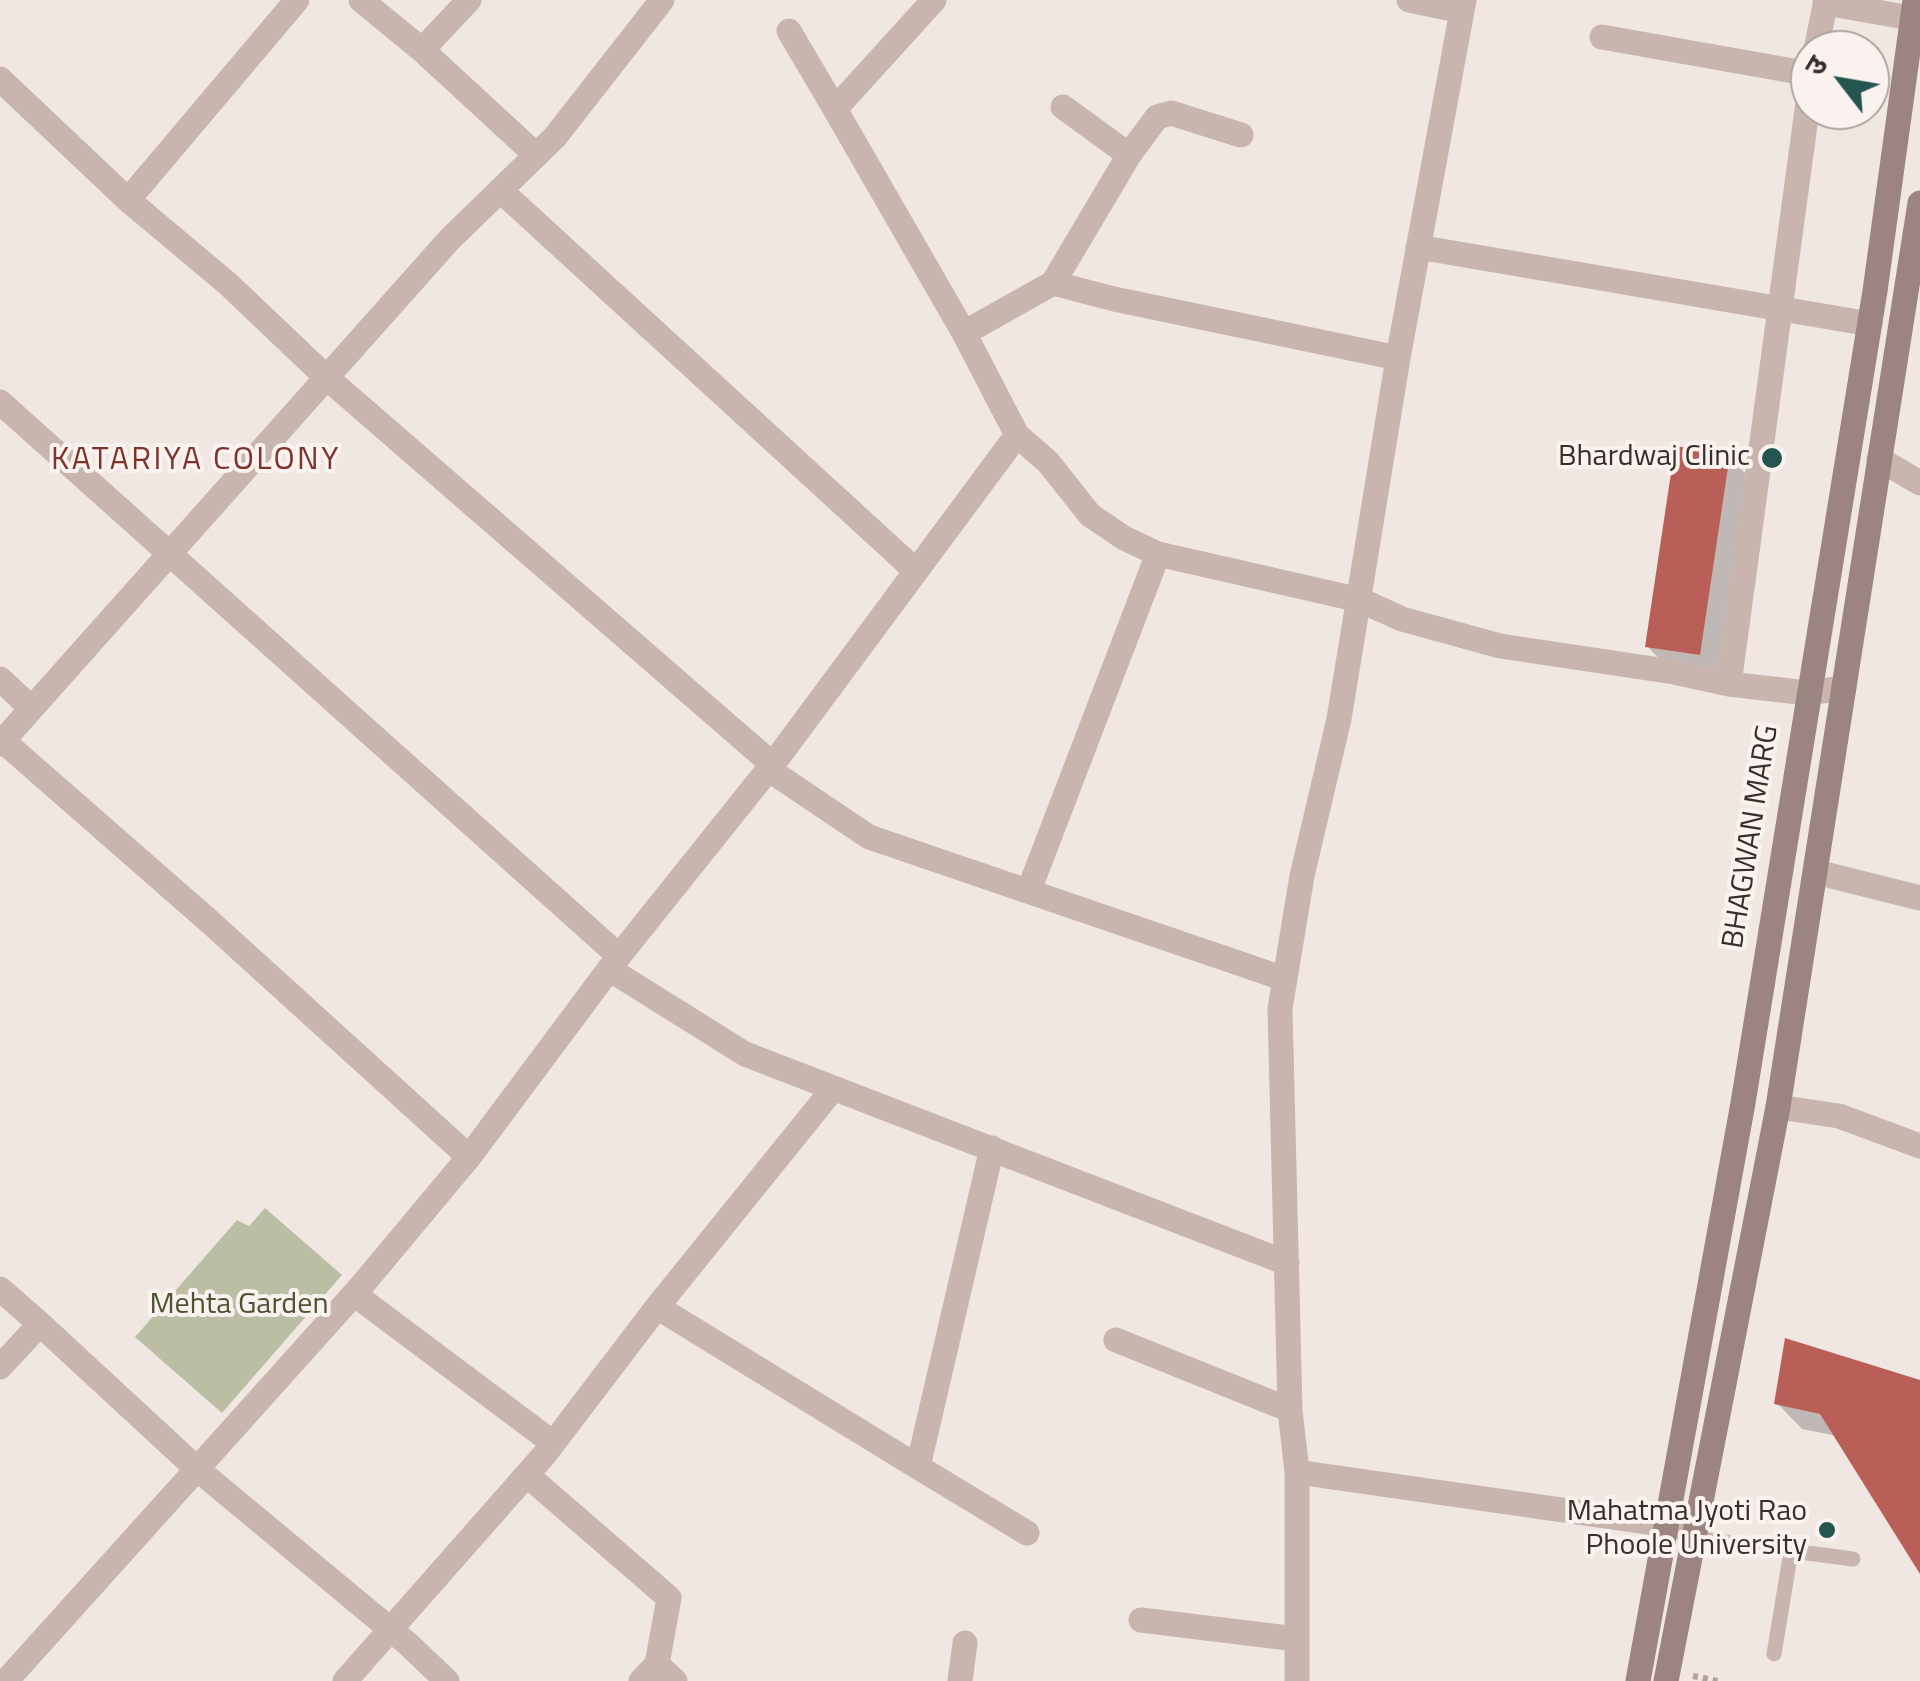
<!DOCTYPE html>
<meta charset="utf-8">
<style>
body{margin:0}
#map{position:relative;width:1920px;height:1681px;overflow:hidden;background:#f1e7e2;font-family:"Titillium Web","Noto Sans Devanagari",sans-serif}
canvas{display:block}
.north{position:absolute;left:1790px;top:30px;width:100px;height:100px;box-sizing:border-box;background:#f9f2ee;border:2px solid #aca4a0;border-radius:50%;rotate:301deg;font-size:28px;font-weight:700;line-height:40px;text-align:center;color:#382e2c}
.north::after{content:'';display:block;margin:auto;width:35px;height:45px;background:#255551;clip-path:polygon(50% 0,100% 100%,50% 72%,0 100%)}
</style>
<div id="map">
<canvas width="1920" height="1681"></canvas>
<div class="north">उ</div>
</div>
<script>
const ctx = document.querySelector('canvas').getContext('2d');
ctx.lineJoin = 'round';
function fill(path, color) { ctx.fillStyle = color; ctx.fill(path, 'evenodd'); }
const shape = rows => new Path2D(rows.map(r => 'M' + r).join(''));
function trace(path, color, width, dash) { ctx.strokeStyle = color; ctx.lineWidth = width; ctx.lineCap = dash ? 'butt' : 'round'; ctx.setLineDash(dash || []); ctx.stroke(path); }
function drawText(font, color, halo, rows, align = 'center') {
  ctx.font = font + ' "Titillium Web",sans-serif'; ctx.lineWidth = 8; ctx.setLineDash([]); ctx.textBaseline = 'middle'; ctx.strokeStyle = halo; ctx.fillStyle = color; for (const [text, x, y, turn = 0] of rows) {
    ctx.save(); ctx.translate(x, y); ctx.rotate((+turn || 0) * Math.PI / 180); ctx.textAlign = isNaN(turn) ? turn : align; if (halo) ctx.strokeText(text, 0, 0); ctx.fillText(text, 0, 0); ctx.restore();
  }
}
fill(shape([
 [265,1208,342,1275,222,1413,135,1337,237,1220,249,1226]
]), '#babfa3');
fill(shape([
 [1729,457,1748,476,1718,673,1666,666,1647,646],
 [1920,1382,1920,1569,1837,1436,1802,1429,1777,1403]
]), '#0003');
fill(shape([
 [1675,446,1730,454,1700,655,1645,647],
 [1785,1338,1920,1380,1920,1574,1820,1414,1774,1404]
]), '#b95f57');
trace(shape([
 [1693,1676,1718,1681]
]), '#b4a099', 6, [5, 5]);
trace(shape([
 [1693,1538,1853,1559],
 [1774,1654,1791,1551]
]), '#c8b6ae', 15);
trace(shape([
 [297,0,128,200,227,283,326,377,772,764],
 [361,0,422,50,536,155],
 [1409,0,1462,11],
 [1825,3,1911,18],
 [789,31,835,109],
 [1602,37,1810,74],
 [422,50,469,0],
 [1816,50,1826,0],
 [0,79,128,200],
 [1063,107,1129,155],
 [500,190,916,571],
 [1418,247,1870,324],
 [1053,283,1129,155,1157,117,1171,113,1241,135],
 [964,333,1053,283,1114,299,1398,358],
 [0,402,619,956],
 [1017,435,1048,462,1090,515,1124,538,1158,554,1360,600,1402,619,1500,646,1674,672,1729,684,1807,693,1844,688],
 [1879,459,1920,483],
 [0,679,31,708],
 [1729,684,1810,88],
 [3,741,210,922,469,1157,363,1284,197,1469,408,1644,447,1681],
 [0,744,450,239,555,137,662,0],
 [768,769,869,837,1285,979],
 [1816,872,1920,898],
 [1029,890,1158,554],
 [609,969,745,1054,1287,1263],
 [1778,1107,1839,1116,1920,1146],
 [469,1157,619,956,779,756,1017,435,964,333,835,109,934,0],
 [0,1289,40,1324,0,1367],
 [354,1294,553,1443],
 [657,1307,918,1467,992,1148],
 [1116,1340,1290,1410],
 [918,1467,1027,1533],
 [1297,1472,1688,1528],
 [527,1475,669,1598,657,1664],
 [1141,1620,1296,1639],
 [6,1681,197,1469,40,1324],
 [345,1681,545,1454,657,1307,833,1089],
 [641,1681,657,1664,675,1681],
 [960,1681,965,1643],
 [1297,1681,1297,1472,1290,1410,1280,1009,1302,876,1339,719,1398,358,1464,0]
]), '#c8b6ae', 25);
trace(shape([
 [1638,1681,1743,1103,1875,291,1915,0],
 [1666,1681,1778,1107,1920,203]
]), '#9c8580', 25);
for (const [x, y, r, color] of [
 [1772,458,12,"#255551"],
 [1827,1530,10,"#255551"]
]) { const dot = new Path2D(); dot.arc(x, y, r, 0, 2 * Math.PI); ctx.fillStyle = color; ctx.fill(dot); trace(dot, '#f9f2ee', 4); }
drawText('30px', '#382e2c', '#f9f2ee', [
 ["Bhardwaj Clinic",1750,458],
 ["Mahatma Jyoti Rao",1807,1513],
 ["Phoole University",1807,1547]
], 'right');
drawText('30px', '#382e2c', '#f9f2ee', [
 ["BHAGWAN MARG",1752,837,-81]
]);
drawText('30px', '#4d5432', '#f9f2ee', [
 ["Mehta Garden",239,1306]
]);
ctx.letterSpacing = '2.5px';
drawText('32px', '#7f332d', '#f9f2ee', [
 ["KATARIYA COLONY",196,461]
]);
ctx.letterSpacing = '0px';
</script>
